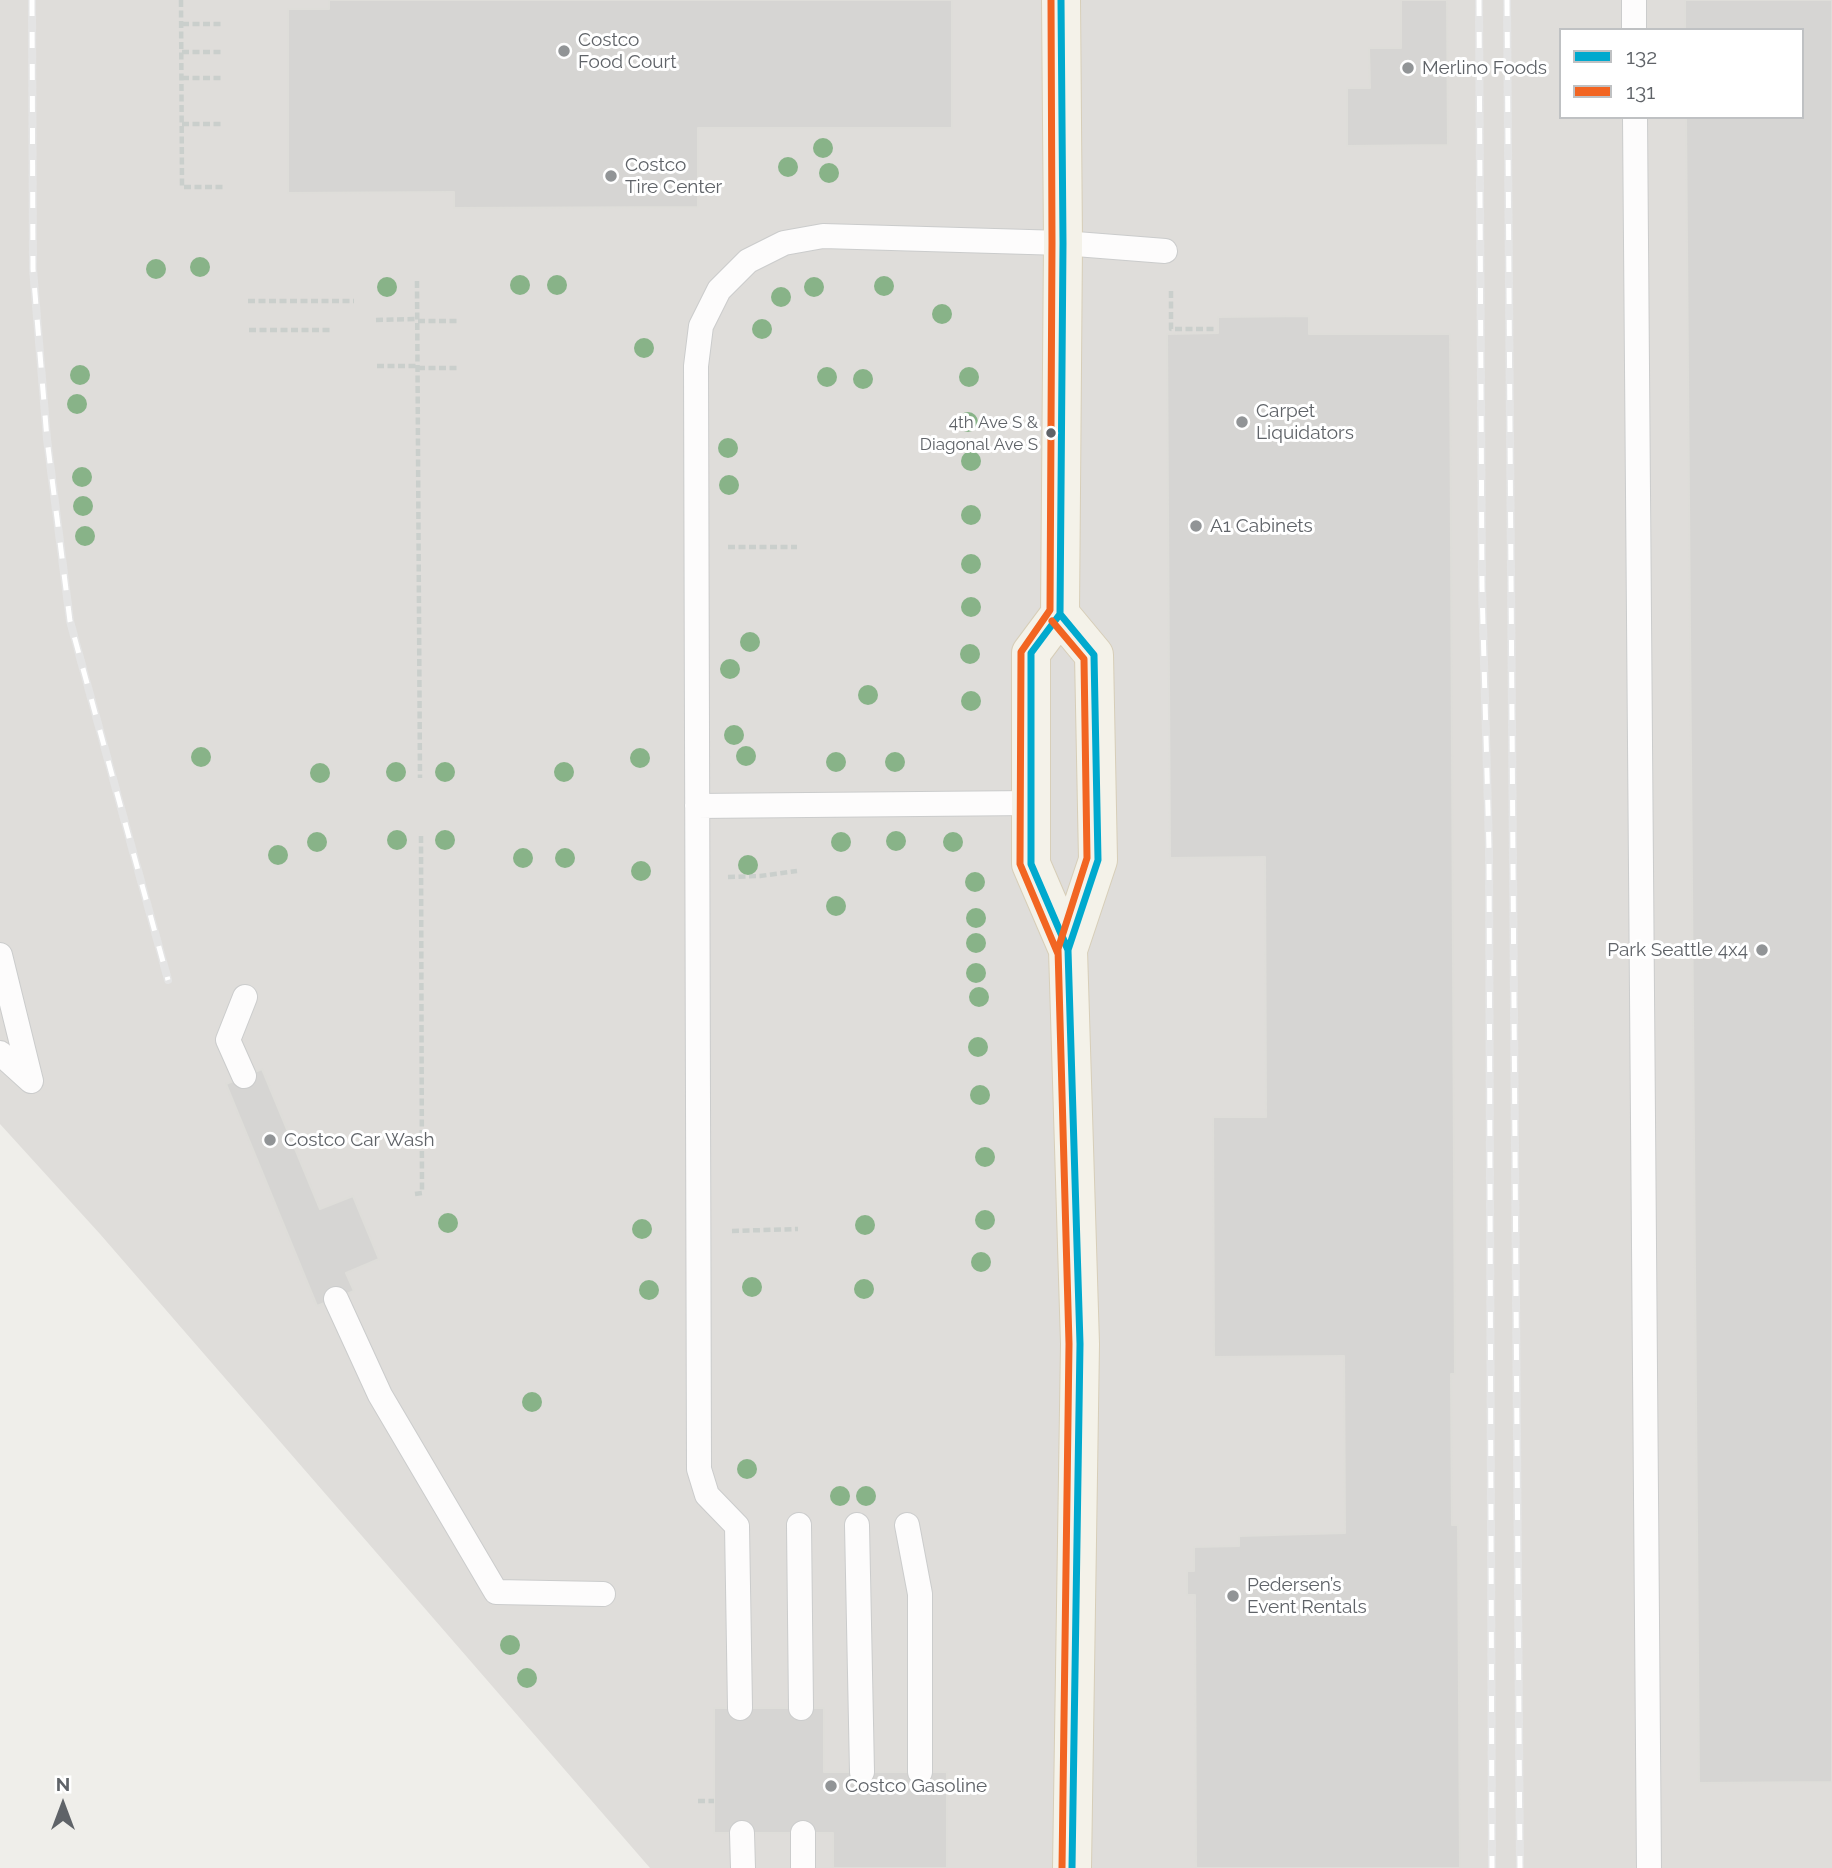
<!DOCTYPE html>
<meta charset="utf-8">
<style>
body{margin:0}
#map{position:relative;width:1832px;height:1868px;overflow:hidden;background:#efeeea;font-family:Raleway,sans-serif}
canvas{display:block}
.legend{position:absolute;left:1559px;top:28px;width:245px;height:91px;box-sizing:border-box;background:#fff;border:2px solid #bfc1c3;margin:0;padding:9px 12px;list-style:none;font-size:21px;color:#5f6368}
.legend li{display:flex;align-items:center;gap:14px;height:35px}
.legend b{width:35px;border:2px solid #bfc1c3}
.north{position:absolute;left:28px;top:1770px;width:70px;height:70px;-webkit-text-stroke:5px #fff;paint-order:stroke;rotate:0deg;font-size:19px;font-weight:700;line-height:28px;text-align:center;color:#5f6368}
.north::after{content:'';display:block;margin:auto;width:24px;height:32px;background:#5f6368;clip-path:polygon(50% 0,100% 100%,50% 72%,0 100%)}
</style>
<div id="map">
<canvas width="1832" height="1868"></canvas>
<ul class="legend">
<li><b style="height:9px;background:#00a9ce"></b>132</li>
<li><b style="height:9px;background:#f26522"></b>131</li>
</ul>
<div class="north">N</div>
</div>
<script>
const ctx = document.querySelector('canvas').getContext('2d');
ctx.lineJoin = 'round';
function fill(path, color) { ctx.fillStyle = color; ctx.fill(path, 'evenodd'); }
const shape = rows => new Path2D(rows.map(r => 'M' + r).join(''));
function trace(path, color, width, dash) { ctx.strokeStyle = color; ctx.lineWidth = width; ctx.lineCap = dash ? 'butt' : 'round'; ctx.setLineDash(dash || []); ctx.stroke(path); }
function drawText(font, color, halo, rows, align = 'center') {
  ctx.font = font + ' Raleway,sans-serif'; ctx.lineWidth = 6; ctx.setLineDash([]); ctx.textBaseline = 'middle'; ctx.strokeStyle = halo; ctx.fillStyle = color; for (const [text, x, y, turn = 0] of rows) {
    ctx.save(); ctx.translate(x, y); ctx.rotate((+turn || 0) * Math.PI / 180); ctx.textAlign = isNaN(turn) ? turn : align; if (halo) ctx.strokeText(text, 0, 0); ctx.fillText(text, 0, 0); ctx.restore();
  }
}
fill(shape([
 [0,0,1832,0,1832,1868,650,1868,100,1234,0,1124],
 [1561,30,1802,30,1802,117,1561,117]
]), '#dfddda');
const building = shape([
 [329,0,952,0,952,128,698,128,698,207,454,208,454,192,288,193,288,9,329,9,329,0],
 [1401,0,1447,0,1448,145,1347,146,1347,88,1370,88,1369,48,1401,48,1401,0],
 [1685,0,1832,0,1832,1782,1699,1783,1686,117,1802,117,1802,30,1685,30,1685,0],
 [1309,316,1309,334,1450,334,1455,1374,1451,1374,1452,1525,1458,1525,1460,1868,1196,1868,1195,1595,1187,1595,1187,1571,1194,1571,1194,1547,1239,1546,1239,1536,1345,1533,1344,1356,1214,1357,1213,1117,1266,1117,1265,857,1170,858,1167,334,1218,333,1218,317,1309,316],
 [262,1069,320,1209,353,1196,379,1259,346,1273,354,1291,317,1306,226,1084,262,1069],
 [714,1708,824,1708,824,1772,947,1772,947,1868,833,1868,833,1833,714,1833,714,1708]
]);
fill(building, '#d6d5d3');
trace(building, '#deddd9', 2);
const lane = shape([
 [1634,0,1634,30],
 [1635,117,1649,1868],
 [697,806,1031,803],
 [0,955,31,1081],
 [0,1053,31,1081],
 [244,1076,228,1040,245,997],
 [336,1299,380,1395,496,1592,603,1594],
 [799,1525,801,1708],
 [857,1525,862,1772],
 [907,1525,920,1594,920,1772],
 [740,1708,737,1526,707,1495,699,1469,696,366,701,326,719,290,748,261,784,243,823,236,1063,243,1165,251],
 [742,1833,743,1868],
 [803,1833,803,1868]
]);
const primary = shape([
 [1061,0,1063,243,1060,614,1031,653,1031,864,1068,950],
 [1060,614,1094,655,1098,860,1068,950,1080,1344,1072,1868]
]);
trace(lane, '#cbcccc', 26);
trace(primary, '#d7ceb8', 40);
trace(shape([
 [181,0,182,187,223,187],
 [182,24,222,24],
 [182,52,222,52],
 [182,78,222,78],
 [182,124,223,124],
 [417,281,420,778],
 [1171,291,1171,329,1214,329],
 [248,301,354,301],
 [376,320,418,319],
 [418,321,458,321],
 [249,330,332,330],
 [377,366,418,366],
 [418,368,459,368],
 [728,547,797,547],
 [728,877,760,876,797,871],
 [415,1194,422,1193,421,836],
 [732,1231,798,1229],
 [698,1801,714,1801]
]), '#cacfcc', 4.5, [7, 3.5]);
trace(lane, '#fdfcfc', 24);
trace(primary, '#f4f2e9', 38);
const rail = shape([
 [32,0,33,269,47,439,70,621,168,980],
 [1479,0,1482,587,1489,848,1492,1868],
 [1507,0,1520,1868]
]);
trace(rail, '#e4e4e4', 8);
trace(rail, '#fff', 5, [16]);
trace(shape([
 [1061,0,1063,243,1060,614,1031,653,1031,864,1068,950],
 [1060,614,1094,655,1098,860,1068,950,1080,1344,1072,1868]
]), '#00a9ce', 7);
trace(shape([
 [1051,0,1052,243,1050,610,1021,652,1020,864,1058,954],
 [1052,621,1084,659,1087,858,1058,949,1069,1344,1062,1868]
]), '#f26522', 7);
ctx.fillStyle = '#88b388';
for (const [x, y] of [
 [823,148],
 [788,167],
 [829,173],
 [200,267],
 [156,269],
 [520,285],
 [557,285],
 [884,286],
 [387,287],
 [814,287],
 [781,297],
 [942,314],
 [762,329],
 [644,348],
 [80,375],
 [827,377],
 [969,377],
 [863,379],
 [77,404],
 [968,422],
 [728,448],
 [971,461],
 [82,477],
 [729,485],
 [83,506],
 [971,515],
 [85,536],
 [971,564],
 [971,607],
 [750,642],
 [970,654],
 [730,669],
 [868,695],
 [971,701],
 [734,735],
 [746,756],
 [201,757],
 [640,758],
 [836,762],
 [895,762],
 [396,772],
 [445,772],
 [564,772],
 [320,773],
 [397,840],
 [445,840],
 [896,841],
 [317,842],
 [841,842],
 [953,842],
 [278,855],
 [523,858],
 [565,858],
 [748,865],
 [641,871],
 [975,882],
 [836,906],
 [976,918],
 [976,943],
 [976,973],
 [979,997],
 [978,1047],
 [980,1095],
 [985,1157],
 [985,1220],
 [448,1223],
 [865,1225],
 [642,1229],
 [981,1262],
 [752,1287],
 [864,1289],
 [649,1290],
 [532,1402],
 [747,1469],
 [840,1496],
 [866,1496],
 [510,1645],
 [527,1678]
]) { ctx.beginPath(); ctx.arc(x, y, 10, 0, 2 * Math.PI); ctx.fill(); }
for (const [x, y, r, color] of [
 [564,51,7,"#919496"],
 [1408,68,7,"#919496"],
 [611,176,7,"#919496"],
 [1242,422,7,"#919496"],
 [1051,433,6,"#5f6368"],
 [1196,526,7,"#919496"],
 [1762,950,7,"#919496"],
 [270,1140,7,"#919496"],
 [1233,1596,7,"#919496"],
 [831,1786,7,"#919496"]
]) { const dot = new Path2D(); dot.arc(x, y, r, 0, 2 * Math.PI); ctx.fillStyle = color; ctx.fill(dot); trace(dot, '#fff', 2.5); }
drawText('17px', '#5f6368', '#fff', [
 ["4th Ave S &",1038,423],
 ["Diagonal Ave S",1038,445]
], 'right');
drawText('19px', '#5f6368', '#fff', [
 ["Costco",578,40],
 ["Food Court",578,62],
 ["Merlino Foods",1422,68],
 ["Costco",625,165],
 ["Tire Center",625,187],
 ["Carpet",1256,411],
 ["Liquidators",1256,433],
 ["A1 Cabinets",1210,526],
 ["Park Seattle 4x4",1748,950,"right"],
 ["Costco Car Wash",284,1140],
 ["Pedersen’s",1247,1585],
 ["Event Rentals",1247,1607],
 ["Costco Gasoline",845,1786]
], 'left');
</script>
